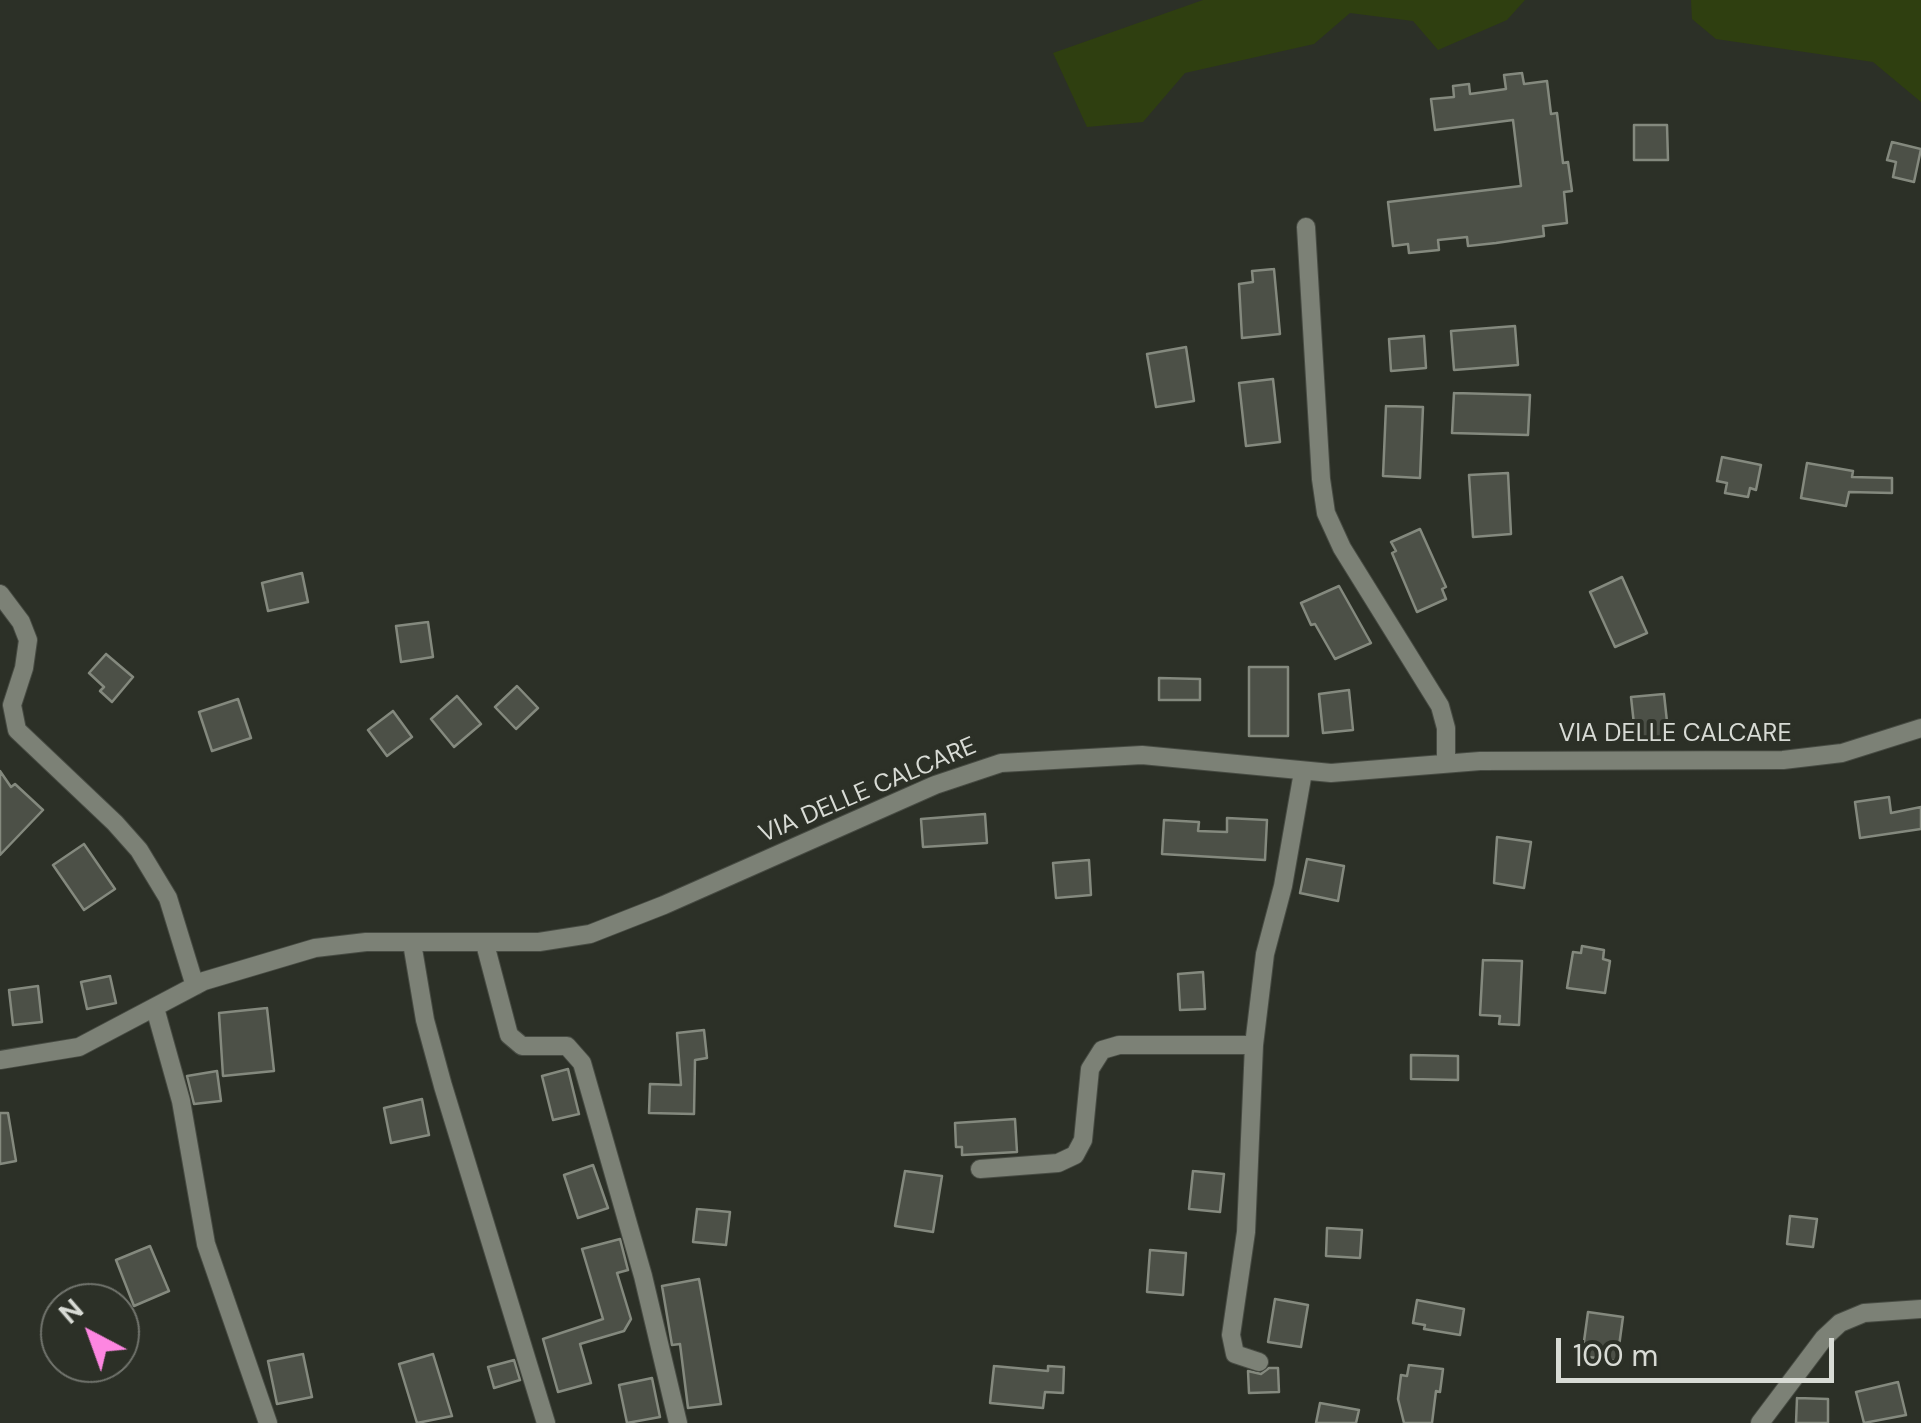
<!DOCTYPE html>
<style>
body{margin:0}
#map{position:relative;width:1921px;height:1423px;overflow:hidden;background:#2c3027;font-family:"DM Sans",sans-serif}
canvas{display:block}
.north{position:absolute;left:40px;top:1283px;width:100px;height:100px;box-sizing:border-box;background:#2c3027;border:2px solid #71746d;border-radius:50%;rotate:319deg;font-size:28px;font-weight:700;line-height:40px;text-align:center;color:#d8dbd5}
.north::after{content:'';display:block;margin:auto;width:35px;height:45px;background:#fd86e1;clip-path:polygon(50% 0,100% 100%,50% 72%,0 100%)}
.scale{position:absolute;left:1556px;top:1338px;width:278px;height:45px;box-sizing:border-box;border:5px solid #d8dbd5;border-top:0;padding-left:12px;font-size:30px;line-height:35px;white-space:nowrap;color:#d8dbd5;-webkit-text-stroke:8px #2c3027;paint-order:stroke}
</style>
<div id="map">
<canvas width="1921" height="1423"></canvas>
<div class="north">N</div>
<div class="scale">100 m</div>
</div>
<script>
const ctx = document.querySelector('canvas').getContext('2d');
ctx.lineJoin = 'round';
function fill(path, color) { ctx.fillStyle = color; ctx.fill(path, 'evenodd'); }
const shape = rows => new Path2D(rows.map(r => 'M' + r).join(''));
function trace(path, color, width, dash) { ctx.strokeStyle = color; ctx.lineWidth = width; ctx.lineCap = dash ? 'butt' : 'round'; ctx.setLineDash(dash || []); ctx.stroke(path); }
function drawText(font, color, halo, rows, align = 'center') {
  ctx.font = font + ' "DM Sans",sans-serif'; ctx.lineWidth = 8; ctx.setLineDash([]); ctx.textBaseline = 'middle'; ctx.strokeStyle = halo; ctx.fillStyle = color; for (const [text, x, y, turn = 0] of rows) {
    ctx.save(); ctx.translate(x, y); ctx.rotate((+turn || 0) * Math.PI / 180); ctx.textAlign = isNaN(turn) ? turn : align; if (halo) ctx.strokeText(text, 0, 0); ctx.fillText(text, 0, 0); ctx.restore();
  }
}
fill(shape([
 [1203,0,1525,0,1507,20,1438,50,1413,21,1350,13,1314,44,1185,73,1143,122,1087,127,1053,53],
 [1691,0,1921,0,1921,102,1873,62,1716,39,1692,19]
]), '#2f3f10');
const building = shape([
 [1522,73,1524,84,1547,81,1551,114,1557,113,1563,163,1568,162,1572,191,1564,192,1567,223,1543,226,1544,236,1496,243,1468,246,1467,237,1438,240,1439,250,1409,253,1408,244,1393,246,1388,202,1521,186,1513,120,1435,130,1431,99,1454,97,1453,86,1469,84,1470,94,1506,89,1504,75,1522,73],
 [1634,125,1667,125,1668,160,1634,160,1634,125],
 [1892,142,1921,149,1914,182,1893,177,1896,162,1887,160,1892,142],
 [1274,269,1280,334,1242,338,1239,284,1253,282,1252,271,1274,269],
 [1515,326,1518,365,1454,370,1451,331,1515,326],
 [1424,336,1426,368,1391,371,1389,339,1424,336],
 [1186,347,1194,401,1156,407,1147,354,1186,347],
 [1273,379,1280,442,1246,446,1239,383,1273,379],
 [1454,393,1530,395,1528,435,1452,433,1454,393],
 [1386,406,1423,407,1420,478,1383,476,1386,406],
 [1722,457,1761,465,1756,490,1750,488,1748,497,1725,493,1727,483,1717,481,1722,457],
 [1807,463,1853,471,1852,477,1892,478,1892,493,1849,492,1846,506,1801,498,1807,463],
 [1508,473,1511,534,1473,537,1469,475,1508,473],
 [1420,529,1446,587,1442,589,1446,599,1417,612,1392,553,1396,551,1391,542,1420,529],
 [302,573,308,602,268,611,262,583,302,573],
 [1622,577,1647,633,1615,647,1590,592,1622,577],
 [1339,586,1371,643,1335,659,1315,624,1311,625,1301,603,1339,586],
 [428,622,433,657,401,662,396,626,428,622],
 [106,654,133,677,112,702,100,691,104,687,89,673,106,654],
 [1249,667,1288,667,1288,736,1249,736,1249,667],
 [1159,678,1200,679,1200,700,1159,700,1159,678],
 [517,686,538,708,516,729,495,707,517,686],
 [1349,690,1353,730,1323,733,1319,694,1349,690],
 [1664,694,1669,740,1636,743,1631,697,1664,694],
 [457,696,481,724,454,747,431,719,457,696],
 [238,699,251,738,212,751,199,712,238,699],
 [393,711,412,737,387,756,368,730,393,711],
 [0,771,11,787,15,784,43,810,0,855,0,771],
 [1889,797,1891,813,1921,807,1921,829,1860,838,1855,802,1889,797],
 [985,814,987,843,923,847,921,819,985,814],
 [1227,818,1267,820,1265,860,1162,854,1164,820,1199,822,1198,831,1227,832,1227,818],
 [1497,837,1531,842,1524,888,1494,883,1497,837],
 [84,844,115,889,84,910,53,865,84,844],
 [1307,859,1344,866,1338,901,1300,893,1307,859],
 [1089,860,1091,895,1056,898,1053,863,1089,860],
 [1582,946,1604,950,1603,959,1610,961,1605,993,1567,988,1573,952,1581,953,1582,946],
 [1483,960,1522,961,1519,1025,1499,1024,1500,1016,1480,1015,1483,960],
 [1203,972,1205,1009,1180,1010,1178,974,1203,972],
 [110,976,116,1003,87,1009,81,982,110,976],
 [38,986,42,1022,13,1025,9,990,38,986],
 [267,1008,274,1071,223,1076,219,1013,267,1008],
 [704,1030,707,1058,695,1060,694,1114,649,1113,650,1084,681,1085,677,1033,704,1030],
 [1411,1055,1458,1056,1458,1080,1411,1079,1411,1055],
 [568,1069,579,1114,553,1120,542,1076,568,1069],
 [217,1071,221,1101,194,1104,187,1076,217,1071],
 [422,1099,429,1135,391,1143,384,1108,422,1099],
 [0,1113,8,1113,16,1161,0,1164,0,1113],
 [1015,1119,1017,1152,962,1155,962,1147,956,1147,955,1123,1015,1119],
 [593,1165,608,1208,578,1218,564,1175,593,1165],
 [905,1171,942,1176,933,1232,895,1226,905,1171],
 [1193,1171,1224,1174,1220,1212,1189,1209,1193,1171],
 [697,1209,730,1212,726,1245,693,1242,697,1209],
 [1790,1216,1817,1219,1813,1247,1787,1244,1790,1216],
 [1327,1228,1362,1230,1360,1258,1326,1256,1327,1228],
 [620,1239,628,1270,617,1273,631,1319,624,1331,580,1344,591,1383,558,1392,543,1339,603,1319,582,1249,620,1239],
 [150,1246,169,1291,134,1306,116,1260,150,1246],
 [1150,1250,1186,1253,1183,1295,1147,1292,1150,1250],
 [699,1279,721,1404,688,1408,680,1344,672,1345,662,1286,699,1279],
 [1275,1299,1308,1305,1301,1347,1268,1342,1275,1299],
 [1417,1300,1464,1309,1460,1335,1424,1329,1425,1325,1413,1323,1417,1300],
 [1588,1312,1623,1317,1617,1361,1582,1356,1588,1312],
 [303,1354,312,1397,277,1404,268,1361,303,1354],
 [433,1354,452,1416,417,1423,399,1364,433,1354],
 [514,1360,520,1380,494,1388,488,1367,514,1360],
 [1409,1365,1443,1369,1440,1392,1436,1391,1432,1423,1404,1423,1398,1399,1401,1375,1407,1376,1409,1365],
 [994,1366,1048,1371,1048,1366,1064,1367,1063,1393,1045,1392,1043,1408,990,1403,994,1366],
 [1269,1368,1278,1368,1279,1392,1249,1393,1248,1371,1261,1374,1269,1368],
 [652,1378,660,1417,627,1423,619,1385,652,1378],
 [1898,1382,1906,1415,1864,1423,1856,1392,1898,1382],
 [1797,1398,1828,1399,1828,1423,1796,1423,1797,1398],
 [1320,1403,1359,1410,1356,1423,1316,1423,1320,1403]
]);
fill(building, '#4c5047');
trace(building, '#84897e', 2.5);
const minor = shape([
 [1306,227,1321,479,1326,513,1342,548,1440,706,1446,728,1446,763],
 [0,594,21,622,28,640,24,668,12,705,17,730,115,823,139,850,168,898,195,986],
 [412,943,425,1020,443,1086,546,1423],
 [485,944,509,1035,522,1046,567,1046,582,1063,643,1276,678,1423],
 [155,1008,181,1101,206,1244,268,1423],
 [0,1060,79,1047,204,981,315,948,366,942,539,942,590,934,664,905,935,785,1001,763,1142,755,1331,773,1480,761,1783,760,1842,753,1921,728],
 [980,1169,1058,1163,1075,1155,1083,1140,1090,1069,1102,1050,1119,1045,1254,1045],
 [1259,1362,1235,1354,1231,1335,1246,1232,1254,1045,1265,954,1283,886,1303,772],
 [1760,1423,1824,1338,1840,1323,1864,1313,1921,1309]
]);
trace(minor, '#474b43', 20);
trace(minor, '#7c8176', 18);
drawText('25px', '#d8dbd5', '#2c3027', [
 ["VIA DELLE CALCARE",1675,734],
 ["VIA DELLE CALCARE",868,791,-23]
]);
</script>
